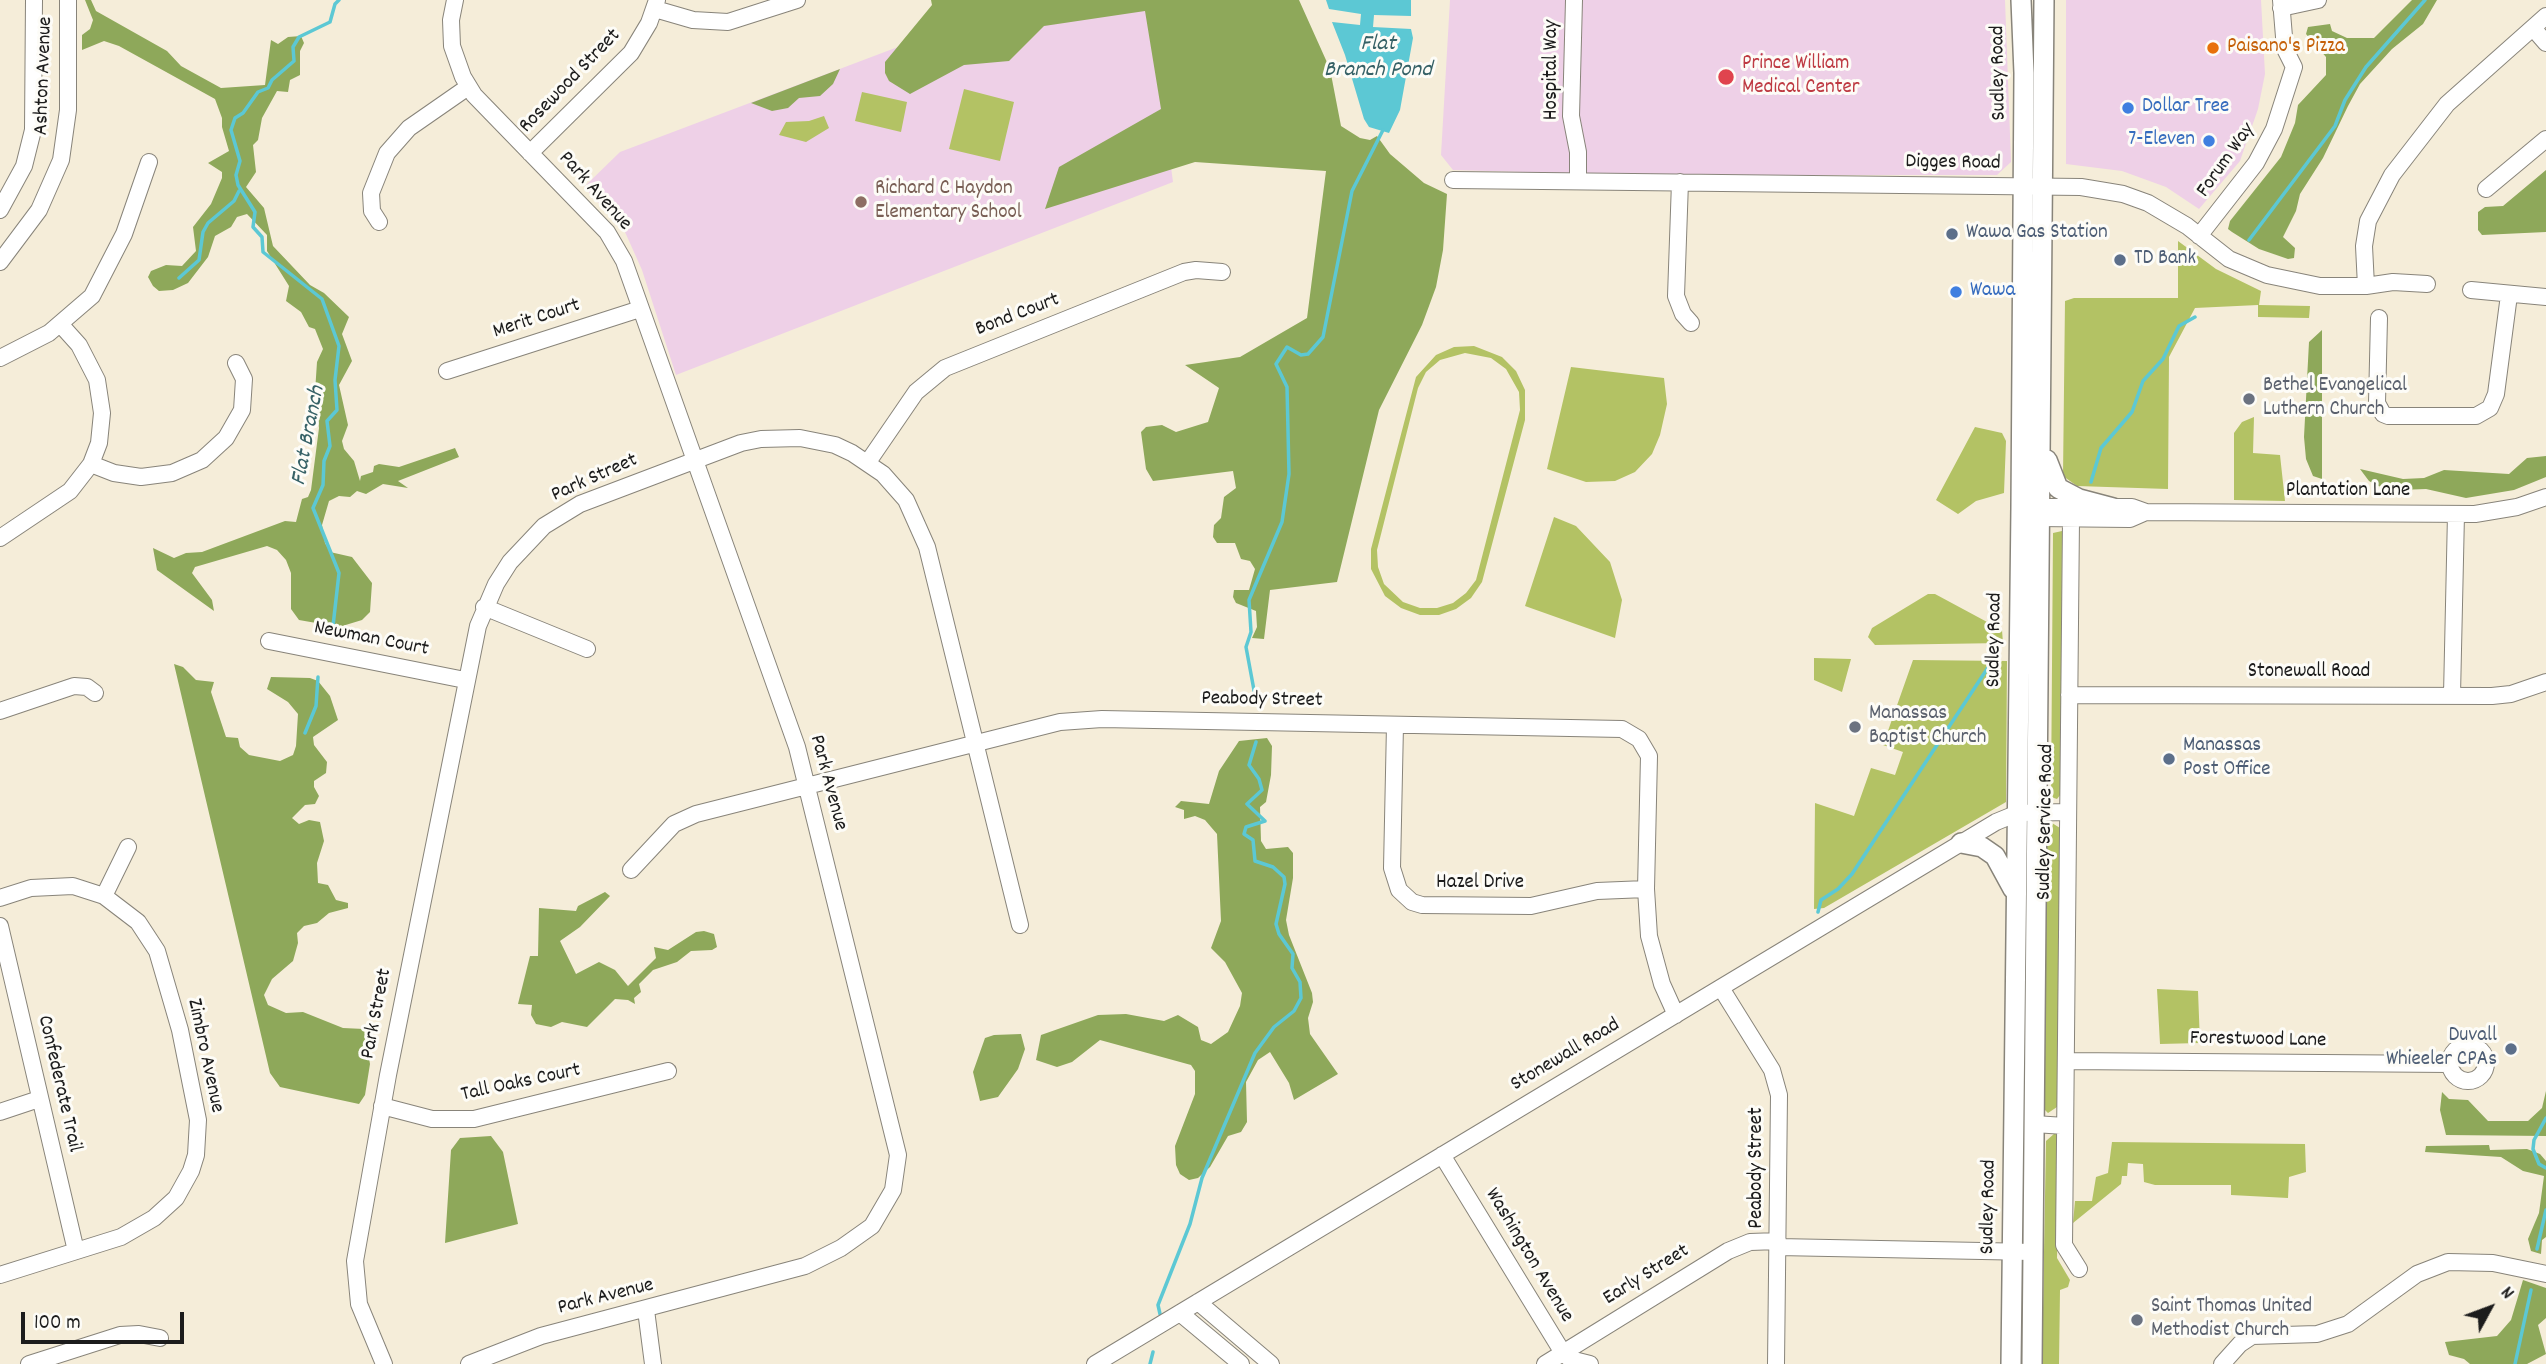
<!DOCTYPE html>
<style>
body{margin:0}
#map{position:relative;width:2546px;height:1364px;overflow:hidden;background:#f5edd9;font-family:Dekko,sans-serif}
canvas{display:block}
.north{position:absolute;left:2455px;top:1273px;width:70px;height:70px;-webkit-text-stroke:5px #fdfcf7;paint-order:stroke;rotate:49deg;font-size:19px;font-weight:700;line-height:28px;text-align:center;color:#1c1c1c}
.north::after{content:'';display:block;margin:auto;width:24px;height:32px;background:#1c1c1c;clip-path:polygon(50% 0,100% 100%,50% 72%,0 100%)}
.scale{position:absolute;left:21px;top:1312px;width:163px;height:32px;box-sizing:border-box;border:4px solid #1c1c1c;border-top:0;padding-left:9px;font-size:21px;line-height:24px;white-space:nowrap;color:#1c1c1c;-webkit-text-stroke:5px #fdfcf7;paint-order:stroke}
</style>
<div id="map">
<canvas width="2546" height="1364"></canvas>
<div class="north">N</div>
<div class="scale">100 m</div>
</div>
<script>
const ctx = document.querySelector('canvas').getContext('2d');
ctx.lineJoin = 'round';
function fill(path, color) { ctx.fillStyle = color; ctx.fill(path, 'evenodd'); }
const shape = rows => new Path2D(rows.map(r => 'M' + r).join(''));
function trace(path, color, width, dash) { ctx.strokeStyle = color; ctx.lineWidth = width; ctx.lineCap = dash ? 'butt' : 'round'; ctx.setLineDash(dash || []); ctx.stroke(path); }
function drawText(font, color, halo, rows, align = 'center') {
  ctx.font = font + ' Dekko,sans-serif'; ctx.lineWidth = 6; ctx.setLineDash([]); ctx.textBaseline = 'middle'; ctx.strokeStyle = halo; ctx.fillStyle = color; for (const [text, x, y, turn = 0] of rows) {
    ctx.save(); ctx.translate(x, y); ctx.rotate((+turn || 0) * Math.PI / 180); ctx.textAlign = isNaN(turn) ? turn : align; if (halo) ctx.strokeText(text, 0, 0); ctx.fillText(text, 0, 0); ctx.restore();
  }
}
fill(shape([
 [1450,0,2005,0,2011,162,1997,175,1627,175,1453,170,1441,155],
 [2066,0,2261,0,2265,74,2258,109,2240,161,2199,209,2166,187,2122,171,2066,164],
 [1149,2,1173,182,676,375,642,270,625,232,584,187,620,152,964,22]
]), '#eed0e7');
fill(shape([
 [964,89,1014,102,1000,161,949,149],
 [862,92,907,102,901,132,855,121],
 [824,116,829,128,806,142,779,135,786,122,809,121],
 [2178,241,2216,269,2261,291,2259,305,2310,306,2309,318,2258,317,2258,305,2195,308,2169,357,2168,489,2077,486,2063,476,2065,301,2074,298,2178,298],
 [1474,346,1502,357,1516,371,1525,390,1525,420,1482,582,1471,598,1456,609,1439,615,1420,615,1401,608,1385,596,1371,569,1371,549,1416,377,1436,355,1454,347],
 [1465,353,1491,358,1506,369,1519,392,1520,410,1476,580,1466,593,1453,603,1437,608,1420,608,1403,602,1384,584,1378,567,1377,550,1418,388,1426,372,1440,360],
 [1571,367,1664,378,1667,404,1660,435,1652,454,1635,472,1615,481,1586,482,1547,469],
 [2254,417,2253,453,2280,455,2285,501,2234,500,2234,433,2242,422],
 [1975,427,2002,433,2006,441,2004,493,1976,501,1958,514,1936,500],
 [1554,517,1576,526,1610,562,1622,600,1615,638,1525,606],
 [2062,531,2061,794,2057,799,2051,797,2053,533],
 [1928,594,1935,594,2002,630,2003,643,1875,645,1868,637,1872,628],
 [1814,658,1851,659,1842,692,1814,680],
 [1913,660,2007,661,2006,802,1824,908,1814,909,1815,803,1854,816,1871,768,1895,775,1903,752,1883,745],
 [2052,823,2060,828,2062,835,2057,1107,2048,1113,2042,1107,2047,828],
 [2157,989,2198,991,2200,1043,2160,1044],
 [2055,1133,2060,1140,2057,1258,2070,1280,2068,1287,2060,1290,2059,1364,2042,1364,2046,1141],
 [2112,1142,2305,1144,2306,1172,2289,1177,2288,1198,2231,1195,2231,1185,2155,1185,2144,1182,2143,1164,2128,1163,2127,1176,2122,1176,2121,1184,2073,1223,2075,1201,2092,1201,2096,1177,2108,1173]
]), '#b3c264');
fill(shape([
 [85,0,91,0,96,11,167,51,181,66,221,88,265,85,271,40,278,44,288,37,301,36,304,43,300,51,300,75,290,80,288,92,277,91,262,118,258,140,253,145,256,172,246,187,264,208,273,246,310,285,324,293,349,317,342,334,352,361,339,385,348,425,342,441,344,449,354,461,360,481,361,476,373,472,374,466,379,464,399,467,455,448,459,457,398,481,408,488,383,484,366,494,357,491,350,497,339,496,329,501,322,525,325,543,330,552,352,557,372,583,370,612,362,620,339,627,299,620,291,609,291,573,286,560,277,550,267,546,195,567,192,573,212,600,214,611,157,570,153,548,174,558,186,553,202,552,285,521,296,522,302,499,308,497,311,490,319,428,315,392,317,362,323,349,315,329,309,327,301,312,286,301,289,286,267,251,267,235,247,214,237,217,231,227,215,236,208,257,188,283,173,290,159,291,153,286,148,277,151,271,166,265,182,266,196,251,193,227,211,204,222,178,222,172,208,163,229,151,222,127,222,118,215,99,119,46,104,41,82,50,82,35,90,29,93,20],
 [931,0,1299,0,1330,69,1341,126,1360,138,1370,140,1377,136,1390,154,1424,183,1447,194,1443,250,1436,287,1422,325,1379,410,1337,582,1270,590,1264,639,1252,638,1257,627,1256,611,1236,603,1233,597,1234,590,1249,590,1255,569,1250,561,1241,559,1235,543,1217,543,1213,537,1214,525,1221,518,1224,497,1236,488,1233,471,1153,481,1146,469,1141,432,1146,427,1162,425,1176,432,1208,422,1219,388,1185,365,1240,357,1307,318,1326,171,1195,162,1045,209,1059,167,1161,109,1145,11,1044,26,1009,61,964,65,910,94,889,81,885,73,885,62,932,5],
 [2412,0,2437,0,2423,24,2392,49,2360,84,2348,106,2323,158,2300,194,2296,211,2283,237,2295,248,2294,258,2288,259,2259,249,2232,232,2228,229,2230,221,2281,157,2295,123,2298,105,2326,75,2326,57,2306,34,2308,27,2330,24,2332,31,2347,38,2374,38],
 [840,69,833,84,820,96,799,98,788,108,772,111,751,103],
 [2546,170,2546,232,2482,235,2478,230,2478,212,2485,207,2503,206],
 [2322,330,2322,479,2313,476,2306,459,2304,437,2309,342],
 [2546,456,2546,477,2514,490,2466,498,2426,489,2399,490,2378,486,2369,481,2360,469,2403,479,2424,478,2444,470,2509,474,2527,458],
 [174,664,183,667,196,680,214,682,211,692,226,737,238,738,240,747,249,755,280,761,293,755,296,746,298,714,288,702,267,689,271,677,310,678,318,681,330,696,338,720,313,737,314,745,327,762,326,773,314,781,314,787,319,796,315,804,305,805,292,818,299,824,309,820,320,822,324,841,317,863,318,883,328,885,336,900,348,903,348,908,329,913,317,923,304,926,297,933,298,943,293,961,272,979,264,995,268,1005,286,1013,303,1012,343,1028,364,1029,370,1064,365,1095,359,1104,280,1087,270,1073],
 [1267,738,1272,746,1271,775,1266,802,1260,807,1261,841,1266,849,1288,847,1293,853,1293,878,1286,920,1289,935,1312,993,1313,1002,1308,1018,1310,1034,1338,1074,1294,1100,1289,1083,1270,1052,1258,1060,1246,1082,1247,1122,1241,1132,1228,1136,1210,1167,1198,1178,1189,1180,1180,1174,1176,1165,1175,1146,1195,1094,1195,1071,1191,1065,1100,1040,1072,1062,1057,1067,1036,1060,1041,1035,1098,1015,1126,1014,1164,1021,1178,1015,1198,1027,1201,1040,1211,1044,1228,1032,1240,1006,1242,993,1225,962,1211,948,1221,921,1217,834,1205,820,1195,816,1184,819,1184,810,1175,807,1181,801,1209,804,1219,771,1239,741],
 [605,892,610,896,580,927,560,941,576,974,599,962,615,970,628,986,656,958,654,947,668,950,696,932,704,931,714,934,717,947,712,950,691,951,677,962,653,970,639,984,641,992,634,998,635,1004,628,1000,615,999,587,1027,562,1022,551,1027,536,1024,531,1015,532,1005,518,1004,530,956,538,956,539,908,576,911,578,906],
 [1021,1034,1025,1049,1018,1069,998,1097,980,1101,973,1072,985,1038,994,1035],
 [2546,1091,2546,1136,2446,1135,2440,1110,2442,1092,2449,1099,2468,1100,2488,1121,2528,1121,2542,1108],
 [491,1136,503,1152,518,1224,445,1243,451,1150,460,1138],
 [2489,1145,2490,1150,2527,1149,2540,1154,2546,1161,2546,1237,2542,1240,2541,1254,2531,1251,2528,1239,2539,1213,2544,1176,2523,1171,2501,1157,2425,1152,2426,1146],
 [2523,1280,2546,1288,2546,1318,2538,1325,2546,1354,2527,1364,2470,1364,2464,1359,2449,1355,2445,1342,2497,1336,2511,1320]
]), '#8ea85a');
fill(shape([
 [1326,0,1411,0,1411,16,1374,15,1373,27,1411,29,1413,38,1400,110,1389,133,1369,127,1364,119,1345,55,1332,22,1360,25,1361,14,1329,9]
]), '#5cc8d4');
trace(shape([
 [2249,240,2335,126,2345,100,2366,67,2425,0],
 [179,278,199,260,203,232,208,223,234,201,239,191],
 [2091,482,2101,448,2132,412,2143,381,2163,359,2179,326,2195,317],
 [333,626,339,573,313,508,323,485,324,461,330,446,327,421,337,410,335,380,339,346,322,299,263,252,262,237,253,227,255,212,238,185,236,175,240,161,231,130,235,118,243,113,258,92,268,88,272,80,294,61,293,47,299,37,330,22,335,4,339,0],
 [1256,701,1246,647,1251,632,1249,600,1282,522,1289,474,1287,387,1276,364,1287,347,1301,355,1308,354,1323,337,1352,191,1383,130],
 [305,733,316,706,318,677],
 [1818,912,1821,900,1838,889,1852,874,1991,663],
 [2546,1118,2534,1140,2533,1149,2539,1164,2546,1168],
 [2537,1249,2546,1210],
 [1160,1314,1158,1305,1190,1224,1202,1178,1255,1053,1274,1027,1294,1011,1301,998,1300,982,1292,968,1293,954,1279,934,1276,924,1285,884,1284,877,1273,867,1255,861,1253,840,1244,834,1246,827,1265,821,1247,804,1262,790,1259,779,1249,765,1256,742],
 [1150,1364,1153,1352],
 [2515,1364,2531,1290]
]), '#5cc8d4', 3.5);
const minor = shape([
 [455,0,451,20,452,46,463,77,474,95,607,232,624,261,797,747,898,1155,893,1190,872,1226,841,1248,805,1266,541,1336,469,1364],
 [1574,0,1571,116,1578,152,1578,181],
 [2281,8,2318,0],
 [655,9,693,20,728,22,797,0],
 [2533,28,2546,43],
 [530,153,631,53,649,23,657,0],
 [1453,180,2081,187,2123,194,2148,203,2187,226,2229,259,2267,275,2320,286,2366,286,2393,282,2427,284],
 [1680,182,1676,296,1683,314,1691,323],
 [2486,189,2546,139],
 [0,210,24,166,33,130,34,0],
 [379,222,372,211,371,193,387,153,409,128,468,87],
 [2199,236,2256,163,2274,129,2294,67,2285,49,2281,0],
 [0,262,39,210,61,160,68,110,68,0],
 [2366,286,2364,246,2368,221,2392,175,2447,104,2546,16],
 [2471,290,2546,297],
 [2379,318,2377,403,2383,414,2388,416,2476,416,2490,408,2496,394,2509,295],
 [0,358,49,333,92,296,124,234,149,162],
 [447,371,640,309],
 [868,462,916,392,945,368,1184,272,1196,270,1222,272],
 [91,464,114,473,141,477,172,473,202,460,226,438,242,410,244,379,236,363],
 [2030,507,2132,507,2146,512,2475,514,2517,507,2546,497],
 [2037,518,2130,519,2146,512],
 [2071,519,2064,1245,2079,1269],
 [0,538,70,491,91,464,99,443,102,413,97,380,79,345,61,325],
 [484,607,587,649],
 [269,641,465,680],
 [2069,695,2492,696,2511,694,2546,682],
 [2452,695,2456,514],
 [0,711,74,686,87,687,95,693],
 [1395,725,1392,868,1399,890,1412,902,1422,905,1531,906,1597,891,1646,889],
 [631,870,674,824,696,814,1060,722,1102,719,1622,729,1639,739,1649,756,1646,889,1649,936,1662,984,1676,1015],
 [104,896,128,847],
 [0,898,31,888,73,886,104,896,138,922,157,951,180,1030,198,1120,196,1155,191,1171,176,1198,154,1218,121,1237,0,1275],
 [0,926,76,1251],
 [1721,988,1772,1070,1779,1095,1776,1364],
 '2450 1063a18 18 0 1 1 36 0a18 18 0 1 1-36 0Z',
 [2066,1061,2450,1064],
 [382,1106,432,1119,474,1119,668,1071],
 [0,1112,39,1099],
 [2034,1124,2065,1126],
 [1442,1155,1563,1353,1570,1359,1590,1364],
 [1778,1247,2033,1252],
 [1198,1302,1271,1364],
 [646,1310,653,1364],
 [1180,1313,1241,1364],
 [29,1364,120,1335,139,1334,160,1338],
 [384,1364,359,1304,355,1261,388,1075,478,626,496,584,510,562,544,526,580,504,741,443,761,439,800,438,835,445,852,453,883,474,906,500,927,547,1020,925],
 [1095,1364,1996,822,2018,813,2068,812],
 [1545,1364,1728,1251,1750,1242,1778,1241],
 [2222,1364,2240,1344,2252,1336,2317,1334,2348,1324,2417,1274,2448,1262,2493,1263,2546,1274]
]);
const major = shape([
 [2047,460,2058,488,2079,499,2113,508],
 [1961,843,1982,847,1995,856,2013,889],
 [2011,1364,2021,507,2024,73,2021,0],
 [2032,1364,2044,0]
]);
trace(minor, '#88847a', 18);
trace(major, '#88847a', 22);
trace(minor, '#fff', 16);
trace(major, '#fff', 19);
for (const [x, y, r, color] of [
 [2213,48,7,"#e8710a"],
 [1726,77,9,"#e0444e"],
 [2128,108,7,"#3f7fe0"],
 [2209,141,7,"#3f7fe0"],
 [861,202,7,"#8d6e63"],
 [1952,234,7,"#5c6f8a"],
 [2120,260,7,"#5c6f8a"],
 [1956,292,7,"#3f7fe0"],
 [2249,399,7,"#6b7280"],
 [1855,727,7,"#6b7280"],
 [2169,759,7,"#5c6f8a"],
 [2511,1049,7,"#5c6f8a"],
 [2137,1320,7,"#6b7280"]
]) { const dot = new Path2D(); dot.arc(x, y, r, 0, 2 * Math.PI); ctx.fillStyle = color; ctx.fill(dot); trace(dot, '#fdfcf7', 2.5); }
drawText('21px', '#c56008', '#fdfcf7', [
 ["Paisano's Pizza",2227,48]
], 'left');
drawText('21px', '#be3a42', '#fdfcf7', [
 ["Prince William",1742,65],
 ["Medical Center",1742,89]
], 'left');
drawText('21px', '#1c1c1c', '#fdfcf7', [
 ["Hospital Way",1553,70,-90],
 ["Sudley Road",2000,73,-91],
 ["Ashton Avenue",45,76,-88],
 ["Rosewood Street",571,82,-46],
 ["Forum Way",2227,161,-55],
 ["Digges Road",1953,164,1],
 ["Park Avenue",594,192,48],
 ["Bond Court",1018,316,-21],
 ["Merit Court",537,320,-18],
 ["Park Street",595,479,-24],
 ["Plantation Lane",2348,492],
 ["Newman Court",371,640,11],
 ["Sudley Road",1996,640,-89],
 ["Stonewall Road",2309,673],
 ["Peabody Street",1262,701,1],
 ["Park Avenue",827,783,75],
 ["Sudley Service Road",2047,822,-89],
 ["Hazel Drive",1480,884],
 ["Park Street",378,1014,-79],
 ["Forestwood Lane",2258,1041,1],
 ["Zimbro Avenue",204,1056,78],
 ["Stonewall Road",1566,1056,-31],
 ["Confederate Trail",58,1084,77],
 ["Tall Oaks Court",521,1084,-12],
 ["Peabody Street",1758,1168,-90],
 ["Sudley Road",1990,1207,-89],
 ["Washington Avenue",1528,1256,59],
 ["Early Street",1647,1276,-32],
 ["Park Avenue",606,1298,-14]
]);
drawText('21px', '#366cbe', '#fdfcf7', [
 ["Dollar Tree",2142,108],
 ["7-Eleven",2195,141,"right"],
 ["Wawa",1970,292]
], 'left');
drawText('21px', '#785e54', '#fdfcf7', [
 ["Richard C Haydon",875,190],
 ["Elementary School",875,214]
], 'left');
drawText('21px', '#4e5e75', '#fdfcf7', [
 ["Wawa Gas Station",1966,234],
 ["TD Bank",2134,260],
 ["Manassas",2183,747],
 ["Post Office",2183,771],
 ["Duvall",2497,1037,"right"],
 ["Whieeler CPAs",2497,1061,"right"]
], 'left');
drawText('21px', '#5b616d', '#fdfcf7', [
 ["Bethel Evangelical",2263,387],
 ["Luthern Church",2263,411],
 ["Manassas",1869,715],
 ["Baptist Church",1869,739],
 ["Saint Thomas United",2151,1308],
 ["Methodist Church",2151,1332]
], 'left');
drawText('italic 23px', '#366166', '#fdfcf7', [
 ["Flat",1378,46],
 ["Branch Pond",1378,72],
 ["Flat Branch",310,436,-79]
]);
</script>
